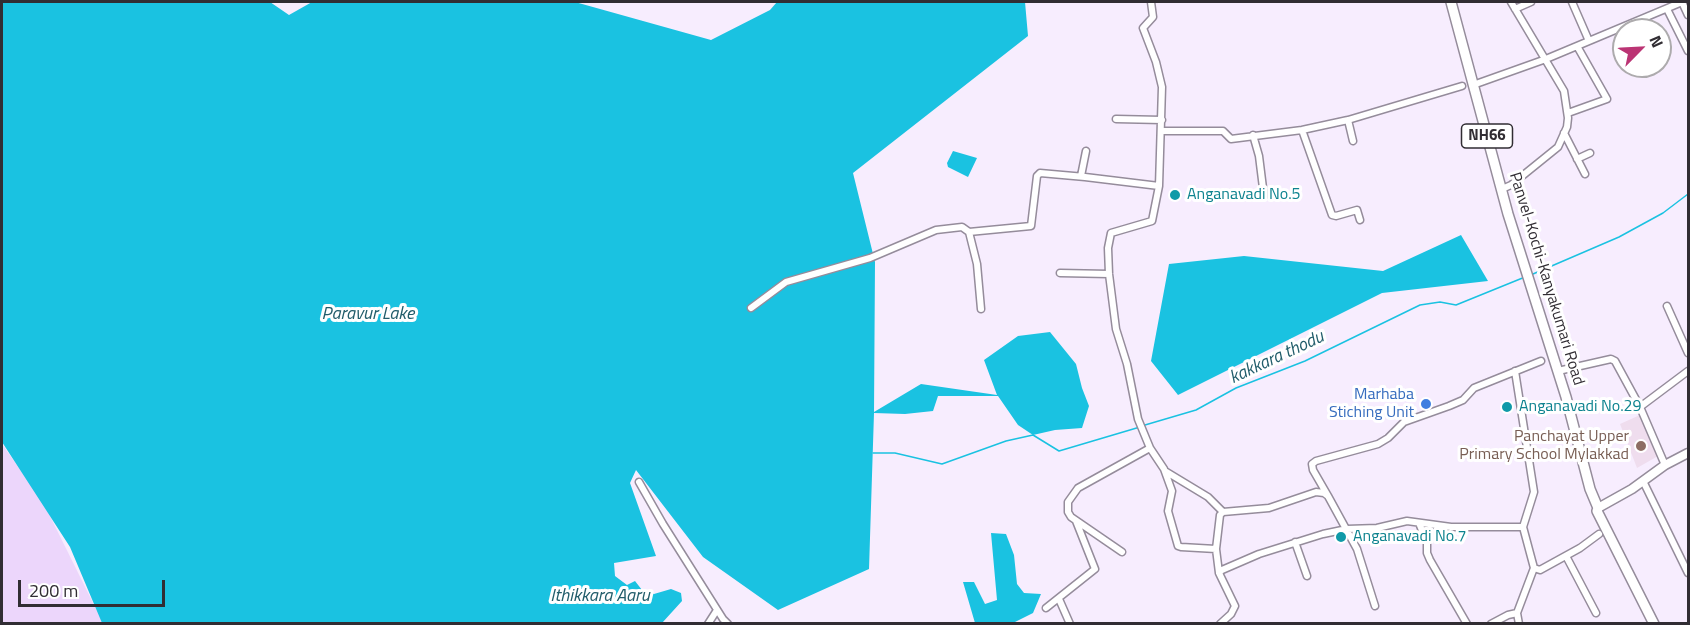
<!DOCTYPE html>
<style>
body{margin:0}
#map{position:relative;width:1690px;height:625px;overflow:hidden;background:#f7edfe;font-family:"Titillium Web",sans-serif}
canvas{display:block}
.frame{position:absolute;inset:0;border:3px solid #312d33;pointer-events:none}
.north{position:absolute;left:1612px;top:18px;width:60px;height:60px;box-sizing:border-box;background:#fff;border:2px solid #adabad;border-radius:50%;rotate:66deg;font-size:16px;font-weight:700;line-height:24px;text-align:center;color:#312d33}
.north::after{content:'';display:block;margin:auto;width:21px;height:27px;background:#bb3474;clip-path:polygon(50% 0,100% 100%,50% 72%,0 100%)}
.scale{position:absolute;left:18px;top:580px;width:147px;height:27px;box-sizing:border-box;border:3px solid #312d33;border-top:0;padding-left:8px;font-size:18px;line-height:21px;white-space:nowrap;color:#312d33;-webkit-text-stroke:4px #fff;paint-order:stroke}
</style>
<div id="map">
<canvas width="1690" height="625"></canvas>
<div class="frame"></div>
<div class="north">N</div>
<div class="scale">200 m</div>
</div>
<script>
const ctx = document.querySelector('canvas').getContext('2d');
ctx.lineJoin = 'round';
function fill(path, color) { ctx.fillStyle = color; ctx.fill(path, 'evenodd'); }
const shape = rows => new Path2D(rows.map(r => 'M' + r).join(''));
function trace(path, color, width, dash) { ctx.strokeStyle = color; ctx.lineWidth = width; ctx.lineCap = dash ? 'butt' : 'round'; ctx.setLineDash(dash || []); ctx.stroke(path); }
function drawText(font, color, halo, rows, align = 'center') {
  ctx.font = font + ' "Titillium Web",sans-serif'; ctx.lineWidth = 6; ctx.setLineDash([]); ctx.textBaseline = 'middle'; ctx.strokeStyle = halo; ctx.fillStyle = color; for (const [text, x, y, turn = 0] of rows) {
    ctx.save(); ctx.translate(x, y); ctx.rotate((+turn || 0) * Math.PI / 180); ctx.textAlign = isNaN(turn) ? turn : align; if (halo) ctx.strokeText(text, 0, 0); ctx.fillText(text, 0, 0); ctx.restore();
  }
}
fill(shape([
 [1640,415,1658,456,1637,468,1620,424]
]), '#efddee');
fill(shape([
 [2,444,43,502,103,623,2,623]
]), '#ecd6fb');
fill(shape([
 [2,2,270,2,289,15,312,2,575,2,711,40,770,10,777,2,1025,2,1028,36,853,173,875,262,874,412,921,384,997,395,984,360,1018,336,1050,332,1076,364,1082,388,1089,406,1082,428,1055,430,1033,435,1018,425,998,396,938,396,933,411,905,414,874,413,869,569,778,610,703,557,636,470,630,483,656,556,614,563,615,576,627,585,635,581,642,590,654,594,671,589,681,593,682,601,662,623,102,623,70,547,2,442],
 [953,151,977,158,968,177,948,167,947,163],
 [1461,235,1488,281,1382,293,1178,395,1151,361,1169,264,1244,256,1383,271],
 [991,533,1006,534,1014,555,1017,584,1024,593,1041,594,1033,613,1013,623,975,623,963,582,974,582,985,604,997,600]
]), '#1ac2e1');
trace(shape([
 [1533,274,1619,237,1663,213,1688,194],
 [1145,425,1196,410,1236,388,1305,361,1420,305,1440,302,1456,305,1525,277],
 [873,453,895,453,942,464,1006,441,1033,435,1059,451,1140,427]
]), '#1ac2e1', 1.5);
const minor = shape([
 [1151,2,1153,17,1143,28,1156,62,1162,87,1159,186,1152,221,1111,233,1108,248,1109,274,1116,329,1127,364,1138,419,1150,448,1164,469,1172,491,1168,511,1178,546,1181,547,1216,549,1219,573],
 [1572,2,1589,41],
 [1682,2,1688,15],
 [1515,9,1531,2],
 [1667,9,1688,51],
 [1473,85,1546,59,1682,2],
 [1568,113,1607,99,1577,46],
 [1116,119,1162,120],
 [1348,120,1353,141],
 [1302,130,1332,215,1336,216,1357,210,1360,220],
 [1161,131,1223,131,1231,139,1302,130,1348,120,1462,86],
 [1564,133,1585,174],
 [1253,135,1259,156,1264,196],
 [1577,159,1590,153],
 [1081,176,1086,151],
 [1502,189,1511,185,1558,147,1567,127,1568,118,1564,91,1511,2],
 [969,232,977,264,981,309],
 [1060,273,1109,274],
 [1667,306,1688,353],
 [751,308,786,282,870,258,936,230,962,227,969,232,1031,226,1037,176,1040,173,1085,177,1159,186],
 [1515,371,1534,492,1523,527],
 [1558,371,1611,359,1615,361,1640,407,1665,465],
 [1640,407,1688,371],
 [1165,471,1208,497,1223,512],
 [1643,481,1688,573],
 [639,482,663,524,723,619,728,624],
 [1328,496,1313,470,1312,464,1316,461,1378,444,1388,438,1404,422,1449,406,1463,400,1474,388,1541,361],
 [1419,523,1427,543,1427,553,1430,560,1467,624],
 [1295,542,1307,576],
 [1216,549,1220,515,1223,512,1269,508,1316,492,1324,493,1328,496,1357,549,1375,606],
 [1122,552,1071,517,1068,512,1068,502,1078,488,1150,448],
 [1566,556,1596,613],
 [1059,599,1070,624],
 [1046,608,1095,569,1076,521],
 [708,624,717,610],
 [1220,624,1231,614,1235,606,1219,573,1222,570,1259,554,1323,534,1347,529,1377,528,1407,521,1451,527,1523,527,1534,568,1540,570,1580,548,1599,534],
 [1491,624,1508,615,1517,613],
 [1519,624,1517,613,1534,568]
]);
const secondary = shape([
 [1598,508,1632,489,1665,465,1688,453]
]);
const trunk = shape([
 [1451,2,1508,214,1566,397,1590,489,1598,508,1597,511,1654,624]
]);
trace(minor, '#958c9b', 9);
trace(secondary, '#958c9b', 11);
trace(trunk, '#958c9b', 12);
trace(minor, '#fff', 6);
trace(secondary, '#fff', 8);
trace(trunk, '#fff', 9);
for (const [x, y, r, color] of [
 [1175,195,6,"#0f9aa8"],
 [1426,404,6,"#3f7fe0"],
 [1507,407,6,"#0f9aa8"],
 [1641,446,6,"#8d6e63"],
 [1341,537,6,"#0f9aa8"]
]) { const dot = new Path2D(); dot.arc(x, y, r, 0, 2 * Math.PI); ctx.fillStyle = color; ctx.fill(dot); trace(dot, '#fff', 2); }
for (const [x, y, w] of [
 [1487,136,51]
]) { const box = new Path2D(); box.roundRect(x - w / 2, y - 12, w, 24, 4.5); ctx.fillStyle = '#fff'; ctx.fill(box); trace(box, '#312d33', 1.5); }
drawText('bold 15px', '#312d33', null, [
 ["NH66",1487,136]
]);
drawText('16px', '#0d838f', '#fff', [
 ["Anganavadi No.5",1187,195],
 ["Anganavadi No.29",1519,407],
 ["Anganavadi No.7",1353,537]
], 'left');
drawText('16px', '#312d33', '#fff', [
 ["Panvel-Kochi-Kanyakumari Road",1546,279,73]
]);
drawText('16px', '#366cbe', '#fff', [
 ["Marhaba",1414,395],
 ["Stiching Unit",1414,413]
], 'right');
drawText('16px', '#785e54', '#fff', [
 ["Panchayat Upper",1629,437],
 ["Primary School Mylakkad",1629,455]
], 'right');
drawText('italic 18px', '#225d6b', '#fff', [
 ["Paravur Lake",368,315],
 ["kakkara thodu",1277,358,-25],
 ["Ithikkara Aaru",600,597]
]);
</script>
